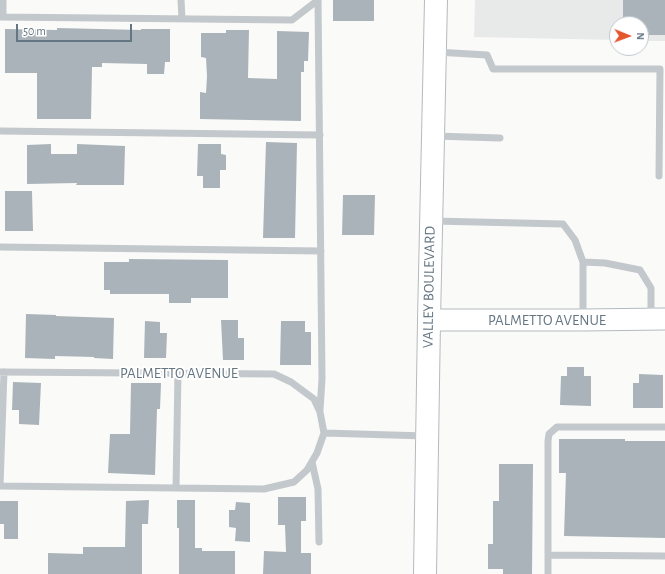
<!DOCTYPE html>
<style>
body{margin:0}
#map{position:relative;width:665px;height:574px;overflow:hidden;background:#fafaf8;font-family:"Alegreya Sans",sans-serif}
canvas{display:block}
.north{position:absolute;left:609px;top:16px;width:40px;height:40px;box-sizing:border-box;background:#fff;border:1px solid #c1c8cd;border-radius:50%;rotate:91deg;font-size:11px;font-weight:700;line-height:16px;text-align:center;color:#657683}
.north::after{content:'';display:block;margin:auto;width:14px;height:18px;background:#e4572e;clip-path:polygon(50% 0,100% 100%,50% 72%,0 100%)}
.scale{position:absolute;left:16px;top:24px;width:116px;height:18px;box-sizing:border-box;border:2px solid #657683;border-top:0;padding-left:5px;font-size:12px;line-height:14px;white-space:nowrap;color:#657683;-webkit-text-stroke:3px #fff;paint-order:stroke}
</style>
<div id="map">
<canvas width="665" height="574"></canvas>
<div class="north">N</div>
<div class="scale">50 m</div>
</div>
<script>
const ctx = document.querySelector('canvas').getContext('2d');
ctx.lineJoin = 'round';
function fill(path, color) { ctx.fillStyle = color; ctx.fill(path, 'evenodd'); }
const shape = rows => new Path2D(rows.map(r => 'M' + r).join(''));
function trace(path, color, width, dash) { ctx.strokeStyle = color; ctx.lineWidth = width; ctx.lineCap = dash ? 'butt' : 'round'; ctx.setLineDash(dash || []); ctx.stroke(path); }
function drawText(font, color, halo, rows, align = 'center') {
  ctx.font = font + ' "Alegreya Sans",sans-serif'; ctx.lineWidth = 4; ctx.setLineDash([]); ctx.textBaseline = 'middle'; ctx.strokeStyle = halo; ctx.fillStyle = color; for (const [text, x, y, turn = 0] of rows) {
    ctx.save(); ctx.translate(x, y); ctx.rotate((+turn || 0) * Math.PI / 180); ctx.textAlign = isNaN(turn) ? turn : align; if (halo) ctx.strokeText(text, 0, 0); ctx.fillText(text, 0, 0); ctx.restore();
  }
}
fill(shape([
 [475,0,665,0,665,41,641,41,641,24,617,24,617,40,474,37]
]), '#e8e9e9');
fill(shape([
 [333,0,374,0,374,21,333,21],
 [623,0,665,0,665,35,641,35,641,24,623,24],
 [57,28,141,30,141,29,170,29,170,62,165,62,164,74,147,74,147,64,102,63,102,67,92,67,91,119,37,119,37,73,5,73,5,29,57,30],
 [226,30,249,30,248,78,277,79,277,31,309,32,308,61,304,61,304,72,301,72,301,121,200,119,200,92,206,93,207,76,206,58,201,57,201,33,226,33],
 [266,142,297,143,295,238,263,238],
 [51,144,51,154,77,154,77,144,125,146,124,185,76,185,77,183,27,184,27,145],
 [198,144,221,144,221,154,226,155,226,170,220,170,220,188,203,188,203,176,197,176],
 [5,191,32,191,33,231,5,231],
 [343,195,375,195,374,235,342,235],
 [129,259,228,260,228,298,191,298,191,303,169,303,169,294,110,294,110,290,104,290,104,262,129,262],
 [26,314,56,315,56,316,114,318,113,359,94,358,94,357,55,356,55,359,25,358],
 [221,320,238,320,238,338,244,338,244,360,223,360],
 [145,321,160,322,160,333,167,333,166,358,144,358],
 [281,321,305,321,305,332,311,332,311,365,280,365],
 [567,367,584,367,584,376,591,376,591,406,560,405,561,376,567,376],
 [639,374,663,375,663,408,633,408,633,383,639,383],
 [13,382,41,383,39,425,19,424,19,410,12,410],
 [131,383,161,383,160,409,157,409,155,475,108,473,110,434,130,434],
 [559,439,625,439,625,441,665,441,665,538,564,536,566,473,559,473],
 [499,464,533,464,532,574,503,574,503,569,488,569,488,544,493,544,493,501,499,501],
 [278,497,306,497,306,521,301,521,301,553,311,553,311,574,263,574,264,551,286,552,285,525,278,525],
 [149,500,148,524,142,524,142,574,48,574,48,553,83,554,83,547,125,547,126,501],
 [177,500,195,500,195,548,202,548,202,551,235,551,235,574,179,574,179,528,177,528],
 [0,501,18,501,18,539,4,539,4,524,0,524],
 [236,502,250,503,250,542,235,541,236,528,229,527,229,510,235,510]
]), '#aab3b9');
const secondary = shape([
 [429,320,583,320,665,319]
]);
const primary = shape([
 [425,574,429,320,436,0]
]);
trace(secondary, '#b3babf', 23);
trace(primary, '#b5babe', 24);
trace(shape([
 [3,0,3,17],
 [181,0,182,19],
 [318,1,322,379,320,410],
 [0,17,292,20,318,0],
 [436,52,487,55,493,69,660,69,659,176],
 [0,131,320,135],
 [434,136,500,138],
 [433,221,563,224,575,240,583,262,605,263,640,270,651,288,651,317],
 [0,247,321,251],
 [583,318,583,262],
 [0,372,274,374,291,382,314,399,320,412,324,433,317,453,307,470,294,482,264,489,0,486],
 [324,433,426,436],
 [312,462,318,489,319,542],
 [0,486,4,372],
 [176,488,178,373],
 [548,555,665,556],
 [548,574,548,441,549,434,557,427,665,427]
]), '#c3c8cc', 7);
trace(secondary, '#fff', 21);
trace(primary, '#fff', 22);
drawText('15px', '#657683', '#fff', [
 ["VALLEY BOULEVARD",429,287,-89],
 ["PALMETTO AVENUE",547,320],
 ["PALMETTO AVENUE",179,373]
]);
</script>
